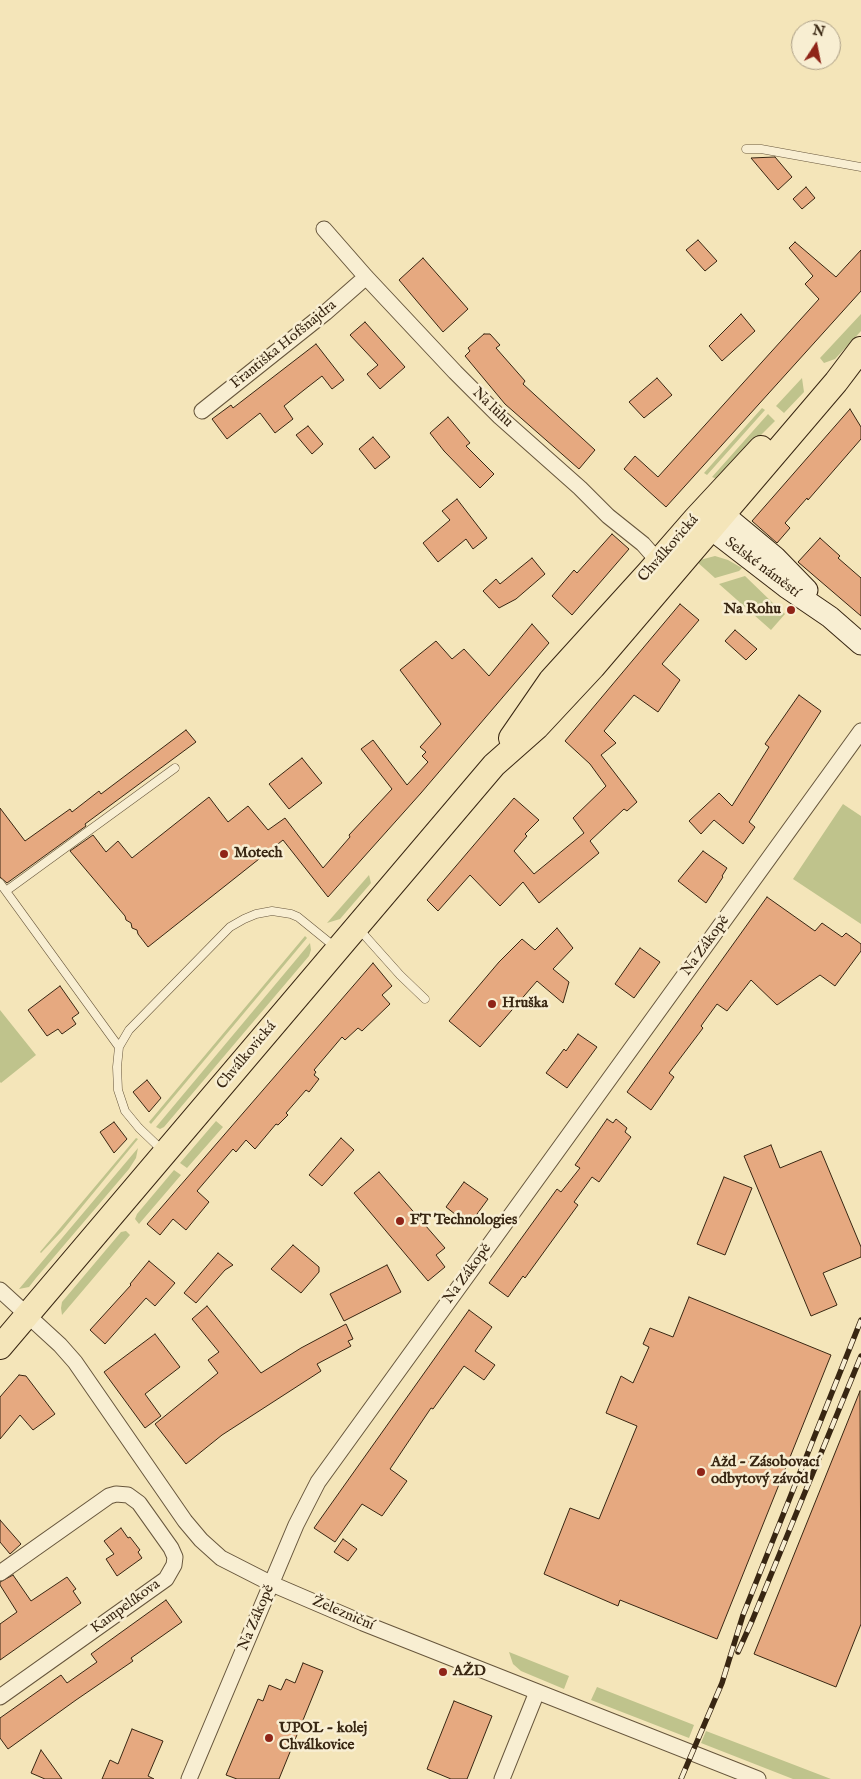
<!DOCTYPE html>
<meta charset="utf-8">
<style>
body{margin:0}
#map{position:relative;width:861px;height:1779px;overflow:hidden;background:#f4e5b9;font-family:"IM FELL English",serif}
canvas{display:block}
.north{position:absolute;left:791px;top:20px;width:50px;height:50px;box-sizing:border-box;background:#f8eed2;border:1px solid #ab9e85;border-radius:50%;rotate:11deg;font-size:14px;font-weight:700;line-height:20px;text-align:center;color:#382612}
.north::after{content:'';display:block;margin:auto;width:18px;height:22px;background:#8f2418;clip-path:polygon(50% 0,100% 100%,50% 72%,0 100%)}
</style>
<div id="map">
<canvas width="861" height="1779"></canvas>
<div class="north">N</div>
</div>
<script>
const ctx = document.querySelector('canvas').getContext('2d');
ctx.lineJoin = 'round';
function fill(path, color) { ctx.fillStyle = color; ctx.fill(path, 'evenodd'); }
const shape = rows => new Path2D(rows.map(r => 'M' + r).join(''));
function trace(path, color, width, dash) { ctx.strokeStyle = color; ctx.lineWidth = width; ctx.lineCap = dash ? 'butt' : 'round'; ctx.setLineDash(dash || []); ctx.stroke(path); }
function drawText(font, color, halo, rows, align = 'center') {
  ctx.font = font + ' "IM FELL English",serif'; ctx.lineWidth = 5; ctx.setLineDash([]); ctx.textBaseline = 'middle'; ctx.strokeStyle = halo; ctx.fillStyle = color; for (const [text, x, y, turn = 0] of rows) {
    ctx.save(); ctx.translate(x, y); ctx.rotate((+turn || 0) * Math.PI / 180); ctx.textAlign = isNaN(turn) ? turn : align; if (halo) ctx.strokeText(text, 0, 0); ctx.fillText(text, 0, 0); ctx.restore();
  }
}
fill(shape([
 [861,314,861,331,835,359,824,363,820,358],
 [802,378,804,392,784,413,776,406],
 [762,408,765,410,707,475,704,473],
 [768,414,775,421,717,479,712,477],
 [715,556,728,560,742,568,739,571,715,578,696,561],
 [745,576,775,605,771,609,780,616,783,612,785,614,771,630,719,584],
 [843,804,861,816,861,924,793,879],
 [369,875,371,883,340,919,327,923],
 [305,936,307,938,151,1124,149,1122],
 [310,943,311,950,309,956,164,1127,160,1129,156,1127],
 [0,1010,36,1055,1,1083,0,1082],
 [216,1121,223,1127,187,1168,180,1163],
 [136,1138,138,1139,62,1231,41,1253,40,1252],
 [138,1148,136,1158,129,1169,36,1278,29,1287,19,1289],
 [174,1170,181,1175,139,1224,135,1219,137,1214],
 [126,1231,130,1235,62,1315,61,1308,62,1302,121,1232],
 [509,1652,569,1676,564,1689,521,1671,513,1664],
 [597,1687,694,1725,689,1738,591,1700],
 [706,1731,831,1779,793,1779,701,1743]
]), '#bfc38c');
const building = shape([
 [775,157,792,177,778,190,751,158,775,157],
 [806,187,815,198,802,209,793,199,806,187],
 [698,240,717,261,705,271,686,250,698,240],
 [795,242,836,277,861,250,861,291,666,507,624,469,635,456,658,477,819,299,805,284,813,276,789,248,795,242],
 [423,258,468,309,443,332,399,280,423,258],
 [741,314,755,331,722,361,709,346,741,314],
 [365,322,405,367,380,389,367,374,378,365,350,335,365,322],
 [484,334,490,334,500,345,496,348,525,381,523,384,595,450,579,469,505,404,465,356,470,351,468,348,484,334],
 [316,344,344,380,332,389,322,376,304,390,284,406,293,419,275,433,260,413,227,439,212,419,231,405,233,408,316,344],
 [657,378,672,395,644,418,629,402,657,378],
 [850,409,861,427,861,439,808,500,807,498,785,523,790,528,777,543,752,521,850,409],
 [448,417,470,443,466,446,494,474,480,488,444,451,430,433,448,417],
 [308,426,323,444,312,454,296,435,308,426],
 [373,437,390,457,375,469,359,449,373,437],
 [457,499,487,538,473,549,466,539,438,562,423,543,450,520,442,511,457,499],
 [612,534,629,549,572,615,552,596,574,570,577,573,612,534],
 [820,538,840,556,838,558,861,578,861,616,798,562,820,538],
 [532,558,545,574,516,599,499,608,483,591,496,579,500,584,532,558],
 [680,604,699,620,662,664,680,680,658,712,634,695,604,731,616,743,601,755,637,802,627,811,624,809,590,841,599,853,539,903,523,882,500,906,470,875,438,911,427,900,514,798,539,820,525,834,527,836,514,851,534,874,584,833,573,818,606,786,590,764,565,741,680,604],
 [532,624,549,643,421,793,328,897,283,840,148,947,138,934,137,930,132,928,131,923,126,920,125,916,70,851,93,835,106,852,118,841,132,858,209,797,228,822,248,806,268,830,285,818,323,868,350,837,349,835,392,789,361,749,373,740,407,785,428,762,422,756,426,752,420,747,441,724,400,670,436,641,452,659,464,649,489,676,532,624],
 [735,630,757,649,746,660,725,641,735,630],
 [799,695,821,711,749,822,755,827,743,844,714,820,701,834,689,821,719,793,732,806,769,747,765,744,799,695],
 [186,730,196,742,85,824,86,826,7,883,0,877,0,808,25,841,70,809,72,812,99,791,101,794,186,730],
 [302,758,322,783,289,809,269,784,302,758],
 [703,851,727,868,722,876,723,877,706,903,678,881,703,851],
 [767,897,815,931,822,923,842,937,846,933,861,944,861,951,835,986,820,975,777,1005,751,980,727,1011,717,1004,701,1026,703,1028,669,1073,674,1077,651,1110,627,1092,767,897],
 [557,928,573,948,553,969,569,982,563,1003,537,981,480,1047,449,1021,499,962,522,939,535,950,557,928],
 [640,948,660,962,634,998,615,984,640,948],
 [373,963,392,986,382,995,390,1004,362,1031,358,1028,345,1040,342,1037,314,1070,316,1072,314,1075,319,1079,309,1092,306,1090,286,1113,288,1115,278,1125,276,1124,255,1149,246,1140,236,1152,233,1149,197,1191,209,1202,186,1230,173,1219,160,1235,147,1224,373,963],
 [60,986,79,1013,72,1018,76,1024,62,1034,58,1029,47,1036,28,1010,60,986],
 [578,1034,597,1047,567,1088,546,1073,564,1049,566,1051,578,1034],
 [147,1080,161,1098,149,1112,133,1092,147,1080],
 [607,1119,613,1123,616,1119,627,1128,625,1132,631,1137,599,1182,592,1177,574,1202,578,1205,525,1278,523,1276,508,1297,489,1283,557,1189,561,1192,580,1168,575,1165,607,1119],
 [114,1122,127,1139,114,1153,100,1132,114,1122],
 [341,1138,354,1150,322,1186,309,1175,341,1138],
 [771,1145,780,1168,821,1151,861,1247,861,1257,823,1273,837,1305,811,1316,744,1156,771,1145],
 [379,1172,445,1248,436,1255,445,1267,428,1281,354,1193,379,1172],
 [724,1177,752,1188,725,1255,697,1244,724,1177],
 [464,1182,488,1199,469,1225,446,1207,464,1182],
 [293,1245,319,1267,319,1272,301,1293,271,1269,293,1245],
 [218,1253,233,1265,225,1270,196,1303,184,1293,218,1253],
 [149,1261,175,1283,155,1306,146,1298,105,1344,90,1330,131,1285,130,1284,149,1261],
 [387,1265,401,1292,344,1321,330,1294,387,1265],
 [689,1297,831,1355,717,1639,620,1600,618,1606,544,1574,570,1508,599,1519,637,1426,606,1413,621,1376,633,1383,649,1347,643,1344,650,1328,673,1337,689,1297],
 [207,1306,261,1373,301,1348,346,1324,353,1339,348,1341,351,1346,317,1364,321,1371,222,1435,186,1464,155,1424,218,1373,208,1360,219,1352,192,1319,207,1306],
 [469,1310,492,1327,475,1351,495,1365,484,1380,464,1366,433,1409,431,1408,390,1469,407,1481,382,1516,362,1504,335,1542,314,1528,469,1310],
 [155,1334,180,1367,145,1394,161,1416,145,1428,104,1372,155,1334],
 [19,1375,26,1376,55,1414,33,1430,20,1415,0,1439,0,1397,19,1375],
 [860,1391,861,1624,836,1687,754,1654,860,1391],
 [0,1520,21,1544,10,1554,0,1542,0,1520],
 [121,1528,128,1538,130,1537,140,1550,138,1552,142,1558,117,1576,106,1559,114,1554,104,1541,121,1528],
 [343,1539,357,1549,348,1561,334,1552,343,1539],
 [13,1575,31,1601,67,1577,76,1589,73,1591,81,1603,0,1660,0,1624,17,1612,0,1585,0,1582,13,1575],
 [166,1600,182,1622,131,1658,133,1661,76,1700,8,1749,0,1738,0,1718,61,1675,67,1683,97,1662,91,1654,166,1600],
 [303,1663,323,1671,279,1779,237,1779,226,1775,258,1699,263,1701,269,1685,281,1690,286,1679,295,1683,303,1663],
 [454,1701,492,1716,467,1779,451,1779,427,1769,454,1701],
 [132,1729,163,1741,148,1776,154,1779,102,1779,110,1760,118,1764,132,1729],
 [41,1750,62,1779,45,1779,31,1773,41,1750]
]);
fill(building, '#e6a980');
trace(building, '#382612', 1);
const lane = shape([
 [746,149,761,149,861,167],
 [0,883,119,1047],
 [6,891,175,768],
 [358,928,400,975,425,999],
 [162,1150,139,1128,125,1111,118,1090,117,1067,119,1047,129,1030,230,927,244,919,256,914,272,911,291,914,298,917,335,947]
]);
const street = shape([
 [324,229,366,277,455,372,500,417,580,488,608,516,643,544,664,568],
 [202,411,325,313,366,277],
 [0,1290,60,1345,75,1362,185,1521,201,1540,221,1558,272,1584,363,1623,758,1779],
 [0,1573,109,1496,116,1494,128,1495,139,1503,171,1548,175,1557,174,1565,166,1579,0,1697],
 [189,1779,296,1525,318,1482,861,731],
 [502,1779,537,1692]
]);
const secondary = shape([
 [711,504,775,557,807,590],
 [698,519,786,587,830,617,861,644]
]);
const primary = shape([
 [511,738,551,680,649,572,696,518,761,448],
 [0,1347,494,765,537,727,593,667,836,382,861,349]
]);
trace(lane, '#67563c', 9);
trace(street, '#67563c', 17);
trace(secondary, '#382612', 23);
trace(primary, '#382612', 26);
trace(lane, '#f8eed2', 8);
trace(street, '#f8eed2', 15);
trace(secondary, '#f8eed2', 21);
trace(primary, '#f4e5b9', 24);
const rail = shape([
 [738,1652,752,1621,861,1356],
 [681,1779,722,1683,743,1615,861,1320]
]);
trace(rail, '#382612', 5.5);
trace(rail, '#f8eed2', 4, [11]);
for (const [x, y, r, color] of [
 [791,610,5,"#8f2418"],
 [224,854,5,"#8f2418"],
 [492,1004,5,"#8f2418"],
 [400,1221,5,"#8f2418"],
 [701,1472,5,"#8f2418"],
 [443,1672,5,"#8f2418"],
 [269,1738,5,"#8f2418"]
]) { const dot = new Path2D(); dot.arc(x, y, r, 0, 2 * Math.PI); ctx.fillStyle = color; ctx.fill(dot); trace(dot, '#f8eed2', 2); }
drawText('15px', '#382612', '#f8eed2', [
 ["Františka Hofšnajdra",284,345,-39],
 ["Na luhu",492,408,44],
 ["Chválkovická",669,549,-49],
 ["Selské náměstí",762,568,37],
 ["Na Zákopě",706,946,-54],
 ["Chválkovická",247,1056,-50],
 ["Na Zákopě",468,1274,-54],
 ["Kampelíkova",126,1607,-36],
 ["Železniční",343,1614,23],
 ["Na Zákopě",257,1618,-67]
]);
drawText('bold 15px', '#382612', '#f8eed2', [
 ["Na Rohu",781,610,"right"],
 ["Motech",234,854],
 ["Hruška",502,1004],
 ["FT Technologies",410,1221],
 ["Ažd - Zásobovací",711,1463],
 ["odbytový závod",711,1480],
 ["AŽD",453,1672],
 ["UPOL - kolej",279,1729],
 ["Chválkovice",279,1746]
], 'left');
</script>
